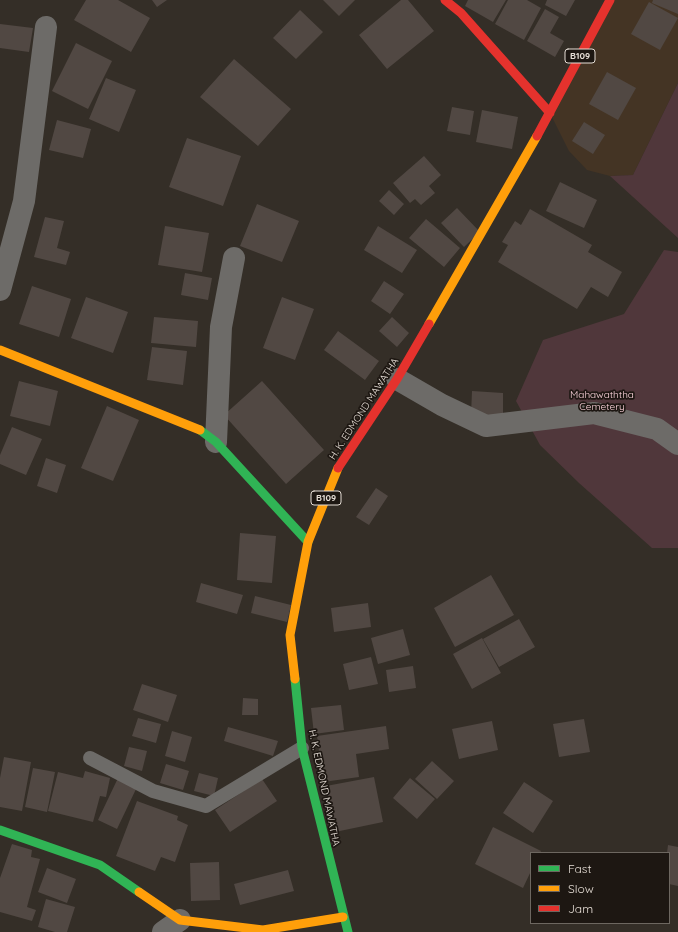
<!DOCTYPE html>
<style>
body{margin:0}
#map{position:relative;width:678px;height:932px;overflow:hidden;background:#342e27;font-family:Quicksand,sans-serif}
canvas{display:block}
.legend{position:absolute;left:530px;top:852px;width:140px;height:72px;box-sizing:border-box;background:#1d1712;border:1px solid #6d6760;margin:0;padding:5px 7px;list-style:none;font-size:12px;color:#e6ded6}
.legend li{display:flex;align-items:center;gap:8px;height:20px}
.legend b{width:20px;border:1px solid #6d6760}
</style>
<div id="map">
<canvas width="678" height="932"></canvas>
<ul class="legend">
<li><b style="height:5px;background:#30b455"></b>Fast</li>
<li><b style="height:5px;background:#ff9f0a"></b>Slow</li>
<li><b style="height:5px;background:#e5322d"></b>Jam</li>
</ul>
</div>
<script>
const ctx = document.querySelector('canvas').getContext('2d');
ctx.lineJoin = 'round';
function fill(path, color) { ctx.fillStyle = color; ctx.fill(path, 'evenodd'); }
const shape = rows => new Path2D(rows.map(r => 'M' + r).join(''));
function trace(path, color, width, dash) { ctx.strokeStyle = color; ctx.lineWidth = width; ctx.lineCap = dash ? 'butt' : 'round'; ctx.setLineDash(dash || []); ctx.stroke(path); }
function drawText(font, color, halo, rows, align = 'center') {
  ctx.font = font + ' Quicksand,sans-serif'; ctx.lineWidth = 3.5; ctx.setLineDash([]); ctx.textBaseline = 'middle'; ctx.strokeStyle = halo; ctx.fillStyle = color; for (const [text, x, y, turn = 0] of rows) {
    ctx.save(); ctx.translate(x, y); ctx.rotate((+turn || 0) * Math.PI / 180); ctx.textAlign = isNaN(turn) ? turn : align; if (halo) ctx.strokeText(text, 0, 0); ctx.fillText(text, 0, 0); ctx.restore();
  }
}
fill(shape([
 [610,0,678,0,678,83,633,175,610,176,587,170,569,151,550,113]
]), '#443424');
fill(shape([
 [678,83,678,238,610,176,633,175],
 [664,250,678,252,678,548,652,548,579,483,540,445,516,401,543,340,624,314]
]), '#50373b');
fill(shape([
 [86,0,118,0,150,18,131,52,74,20],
 [152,0,167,0,157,7],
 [323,0,355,0,339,16],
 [401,0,408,0,434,31,387,69,359,35],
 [468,0,506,0,493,22,465,6],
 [508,0,527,0,541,8,524,40,495,24],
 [547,0,575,0,566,16,545,5],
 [653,0,678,0,678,14,652,3],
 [649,2,678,18,660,50,631,34],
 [545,9,559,17,550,33,564,41,555,57,527,41],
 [300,10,323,32,296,59,273,38],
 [0,24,33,28,29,52,0,48],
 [76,43,112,61,88,109,52,91],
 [234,59,291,109,258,146,200,97],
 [607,72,636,88,618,120,589,104],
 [106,78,136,90,119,132,89,119],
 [452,107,474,111,470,135,447,131],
 [482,110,518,117,512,149,476,142],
 [57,120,91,129,83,158,49,150],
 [584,122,605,135,593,154,572,141],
 [187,138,241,156,223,206,169,187],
 [424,156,441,175,429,186,435,193,421,205,415,199,410,203,393,183],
 [560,182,597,200,584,228,546,211],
 [389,190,404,204,394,215,379,201],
 [257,204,299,221,282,262,240,246],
 [457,208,480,232,464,247,441,223],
 [530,209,592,245,588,252,622,272,608,297,591,287,577,309,498,262,508,245,502,242,515,221,521,225],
 [45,217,64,221,57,248,70,252,66,265,34,257],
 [426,219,460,248,444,267,409,238],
 [165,226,209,233,202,272,158,265],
 [378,226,417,250,402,273,364,250],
 [185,273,212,278,208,300,181,295],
 [384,281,404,294,390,314,371,301],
 [32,286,71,299,59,337,19,324],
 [86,297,128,312,113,353,71,338],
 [282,297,314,309,295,360,263,348],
 [154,317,198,321,196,347,151,343],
 [392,317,409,333,397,347,379,331],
 [338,331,379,361,365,380,324,350],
 [152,347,187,351,183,385,147,380],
 [19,381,58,391,50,426,10,416],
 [262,381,324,450,286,484,224,415],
 [472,391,503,393,503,416,471,415],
 [107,406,139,420,113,481,81,468],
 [12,427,42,439,26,475,0,464,0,455],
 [46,458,66,465,57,493,37,486],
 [376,488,388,496,369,525,356,517],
 [240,533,276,536,272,583,237,580],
 [491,575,514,615,455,647,434,608],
 [201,583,243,595,237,614,196,602],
 [255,596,291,605,287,622,251,613],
 [368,603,371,627,334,632,331,608],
 [519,619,535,647,499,667,483,639],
 [403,629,410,655,378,664,371,638],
 [482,638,501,673,472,689,453,654],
 [371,657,378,684,349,690,343,664],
 [413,666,416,688,389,692,386,670],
 [142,684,177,695,168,722,133,710],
 [243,698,258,699,258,715,242,715],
 [341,705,344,730,314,734,311,708],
 [138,718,161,724,156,743,132,736],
 [584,719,590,752,559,757,553,724],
 [492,721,498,750,459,759,452,729],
 [386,726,389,749,356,754,359,777,323,782,317,736],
 [228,727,278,741,273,756,224,741],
 [172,731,192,737,185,762,165,756],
 [129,747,147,751,142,771,124,766],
 [4,757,31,762,22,811,0,807,0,778],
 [432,761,454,781,437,799,415,779],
 [166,764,189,771,183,790,160,783],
 [33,768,55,772,47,812,25,807],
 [85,771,110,778,106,797,100,796,93,822,48,811,58,772,83,778],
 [199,773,218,778,214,796,194,791],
 [374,777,383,822,335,832,326,786],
 [118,778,137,787,117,829,98,820],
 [410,778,435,799,417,819,393,798],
 [262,779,277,801,230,832,215,810],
 [524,782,553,801,533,833,503,813],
 [137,801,178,816,177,820,188,825,175,862,161,857,155,871,116,856],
 [493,827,541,851,540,853,531,853,531,871,523,888,475,864],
 [12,844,32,850,31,857,40,859,27,907,36,910,32,921,0,912,0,878],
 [668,845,678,847,678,886,669,884,669,853,667,853],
 [219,862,220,900,191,901,190,863],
 [47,868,76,879,67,903,38,892],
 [288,870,294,891,240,905,234,884],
 [46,899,75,907,67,932,55,932,38,927]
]), '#514843');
trace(shape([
 [90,758,153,791,206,806,302,748]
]), '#6d6b68', 14);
trace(shape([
 [0,290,24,201,46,27],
 [397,379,442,405,486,426,594,413,657,429,678,444],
 [216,442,221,327,234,258],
 [163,932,180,920]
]), '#6d6b68', 22);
trace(shape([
 [200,430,216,442,308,542],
 [295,679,302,748,348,932],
 [0,830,100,865,139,892]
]), '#30b455', 9);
trace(shape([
 [429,324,537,136],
 [0,350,200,430],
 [295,679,290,635,308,542,338,468],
 [139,892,180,920,263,930,343,917]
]), '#ff9f0a', 9);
trace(shape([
 [445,0,461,13,550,113],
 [537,136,610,0],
 [338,468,397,379,429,324]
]), '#e5322d', 9);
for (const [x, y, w] of [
 [580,56,30],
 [326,498,30]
]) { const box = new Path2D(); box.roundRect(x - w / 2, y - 7, w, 14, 3); ctx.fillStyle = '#1d1712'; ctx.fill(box); trace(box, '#e6ded6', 1); }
drawText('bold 9px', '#e6ded6', null, [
 ["B109",580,56],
 ["B109",326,498]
]);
drawText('10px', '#fed5dd', '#1d1712', [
 ["Mahawaththa",602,395],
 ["Cemetery",602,407]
]);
drawText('10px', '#e6ded6', '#1d1712', [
 ["H. K. EDMOND MAWATHA",364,409,-57],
 ["H. K. EDMOND MAWATHA",324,788,78]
]);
</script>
